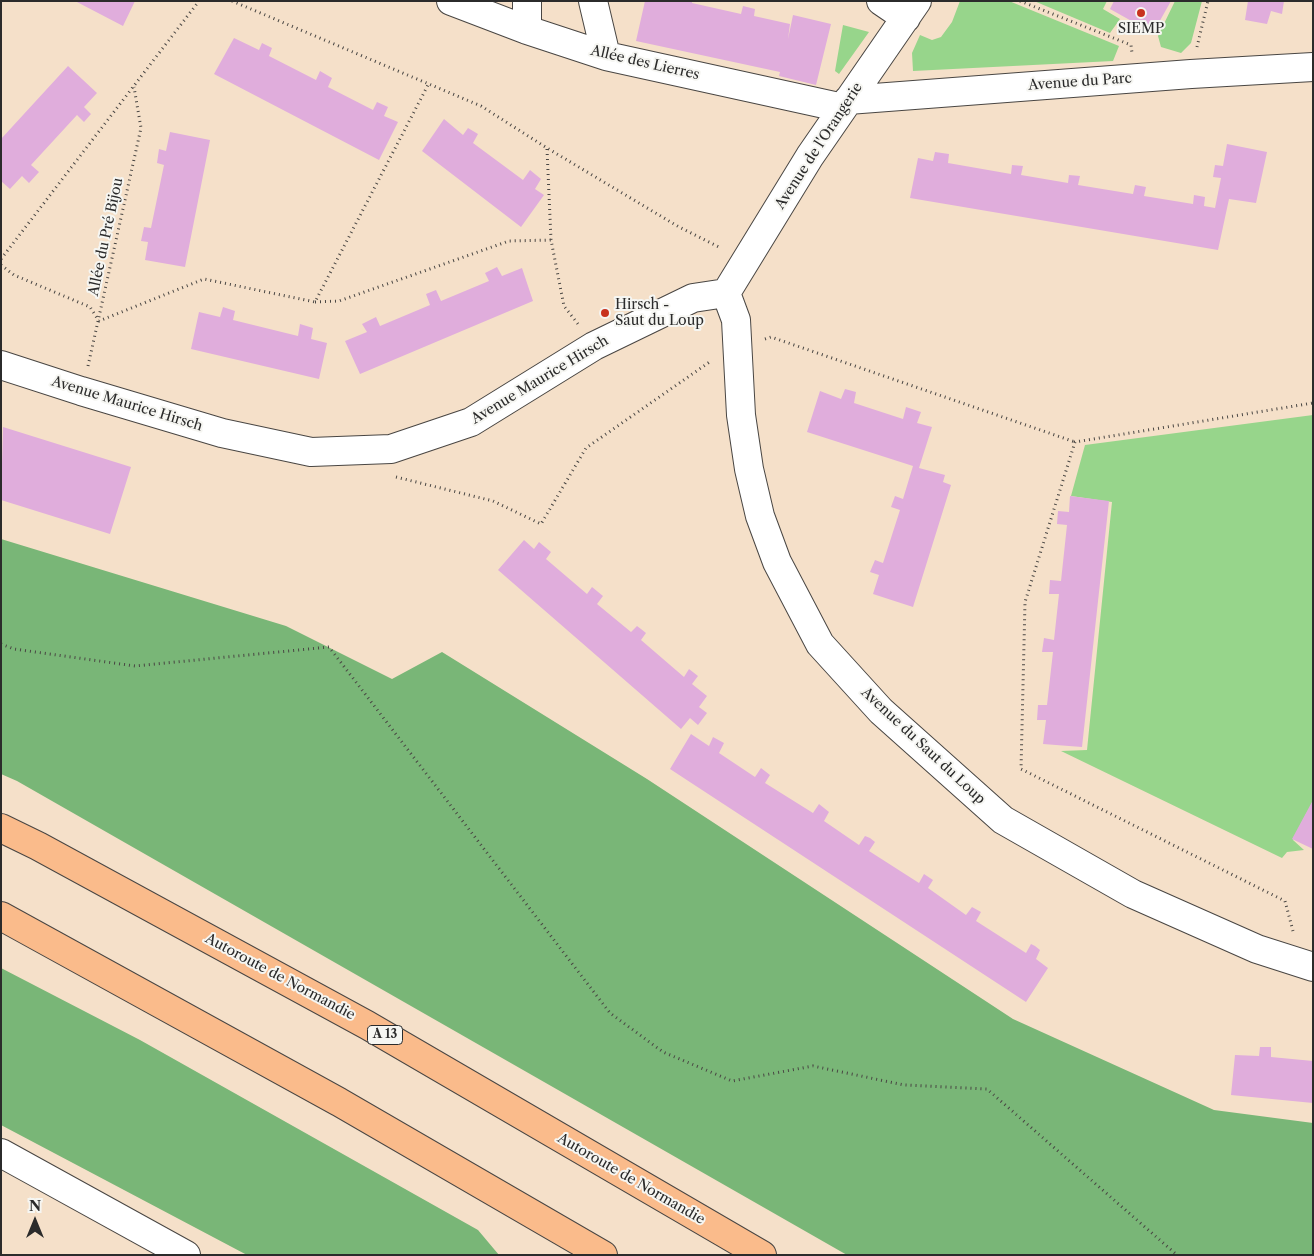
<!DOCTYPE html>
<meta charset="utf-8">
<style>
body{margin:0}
#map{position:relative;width:1314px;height:1256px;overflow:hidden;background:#f5e0c9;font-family:"Libre Caslon Text",serif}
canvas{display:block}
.frame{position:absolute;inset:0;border:2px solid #2b2b2b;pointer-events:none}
.north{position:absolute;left:10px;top:1196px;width:50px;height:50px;-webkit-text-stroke:4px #f6f6f2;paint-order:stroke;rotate:0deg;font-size:14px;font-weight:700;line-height:20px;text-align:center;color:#2b2b2b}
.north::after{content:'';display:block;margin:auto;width:18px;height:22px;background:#2b2b2b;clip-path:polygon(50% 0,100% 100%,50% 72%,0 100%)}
</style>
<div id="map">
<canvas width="1314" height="1256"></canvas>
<div class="frame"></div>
<div class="north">N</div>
</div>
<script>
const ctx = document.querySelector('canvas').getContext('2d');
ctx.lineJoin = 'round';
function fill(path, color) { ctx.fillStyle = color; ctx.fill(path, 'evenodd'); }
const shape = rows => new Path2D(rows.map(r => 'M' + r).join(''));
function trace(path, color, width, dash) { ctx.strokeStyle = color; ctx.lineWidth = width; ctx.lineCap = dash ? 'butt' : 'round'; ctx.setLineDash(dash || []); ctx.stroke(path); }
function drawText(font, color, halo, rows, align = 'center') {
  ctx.font = font + ' "Libre Caslon Text",serif'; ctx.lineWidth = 4; ctx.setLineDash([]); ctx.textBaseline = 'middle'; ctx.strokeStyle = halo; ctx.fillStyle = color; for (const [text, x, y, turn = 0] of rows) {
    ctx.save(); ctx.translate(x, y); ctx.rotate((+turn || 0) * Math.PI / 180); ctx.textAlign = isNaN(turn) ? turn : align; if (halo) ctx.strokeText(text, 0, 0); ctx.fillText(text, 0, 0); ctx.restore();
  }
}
fill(shape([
 [960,1,1009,1,1119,46,1113,61,913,71,912,53,920,35,932,40,941,37,952,22],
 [1034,1,1107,1,1103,9,1120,19,1110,33],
 [1175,1,1202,1,1191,43,1181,53,1161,47,1158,36],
 [843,25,869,32,839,74,835,71],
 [1313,415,1313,801,1293,840,1304,850,1287,852,1282,858,1061,751,1087,750,1112,502,1071,496,1085,445]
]), '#97d58b');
fill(shape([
 [1,539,286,626,392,679,442,652,647,779,1013,1019,1214,1110,1313,1123,1313,1255,847,1255,17,781,1,774],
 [1,968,140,1040,478,1230,499,1255,247,1255,1,1125]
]), '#79b677');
fill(shape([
 [75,1,135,1,123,26],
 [645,1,692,1,692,3,741,14,743,6,755,9,754,16,790,24,788,39,793,15,831,24,816,85,779,76,780,72,636,41],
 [1114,1,1171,1,1153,33,1110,9],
 [1248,1,1284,1,1282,14,1271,11,1267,24,1245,20],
 [234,38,259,50,262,43,272,48,269,56,316,80,320,71,332,78,328,87,373,110,377,102,388,107,384,116,398,122,379,160,214,74],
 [68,66,97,93,84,107,91,114,84,122,77,115,31,165,39,172,29,183,22,176,10,189,1,181,1,139],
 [444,119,463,135,468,128,478,134,473,143,523,180,530,170,541,179,535,189,544,195,521,227,422,151],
 [170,132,210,140,185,267,145,260,148,242,141,241,144,227,151,228,164,165,157,163,159,149,166,151],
 [1227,144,1267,152,1256,203,1229,199,1218,250,910,198,918,158,933,161,935,152,949,154,948,163,1011,174,1012,165,1023,166,1021,175,1068,183,1069,175,1080,176,1078,185,1133,194,1135,185,1146,187,1144,196,1193,204,1194,195,1205,197,1204,206,1215,208,1221,178,1213,177,1215,165,1223,166],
 [497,267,502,276,522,268,533,301,360,374,345,341,367,332,362,324,376,317,380,326,430,305,426,294,436,290,441,301,489,281,485,273],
 [223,307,235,311,233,320,298,336,300,324,313,328,311,339,327,343,319,379,191,349,199,312,220,317],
 [845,389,856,392,854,403,903,419,906,407,921,412,917,423,932,427,919,468,945,475,943,482,951,485,913,607,873,594,879,575,870,572,875,560,883,563,900,510,891,507,895,496,903,499,913,466,807,432,820,391,841,399],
 [3,427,131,467,110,534,1,500],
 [1070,496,1109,501,1082,747,1043,744,1046,720,1037,720,1038,705,1047,705,1053,652,1042,652,1044,638,1054,640,1059,594,1049,594,1050,580,1061,581,1067,525,1057,524,1058,511,1069,512],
 [524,540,534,549,539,542,551,552,546,559,587,594,592,587,603,596,597,604,631,632,637,626,641,629,646,633,641,640,684,677,689,669,698,676,692,684,707,696,699,707,707,713,698,725,690,718,681,729,498,570],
 [691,734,709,746,713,737,724,743,719,753,755,777,761,768,770,775,765,783,813,813,819,804,829,812,824,821,859,845,865,836,870,838,875,842,869,851,919,883,924,874,933,880,928,888,966,915,972,907,981,912,976,921,1026,953,1031,944,1035,946,1040,950,1036,959,1048,968,1026,1002,670,769],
 [1313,800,1313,849,1292,839],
 [1260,1047,1271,1047,1271,1057,1313,1061,1313,1103,1231,1095,1235,1055,1259,1056]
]), '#e0addc');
const minor = shape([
 [451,1,527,30,606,56,843,108],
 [527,1,527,30],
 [593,1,606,56],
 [881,1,906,18],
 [848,100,1191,74,1313,67],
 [726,293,736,320,741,415,749,469,760,516,777,562,820,644,881,711,1003,820,1133,894,1257,949,1313,967],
 [726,293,810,156,917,1],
 [1,365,81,391,222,433,311,452,391,449,471,422,594,346,693,298,726,293],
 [1,1153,186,1255]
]);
const highway = shape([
 [1,828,38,846,367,1025,762,1255],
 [1,916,339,1102,603,1255]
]);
trace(minor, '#494643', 30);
trace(highway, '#494643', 30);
trace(shape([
 [232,1,481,106,547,148,679,227,721,248],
 [1020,1,1131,45,1132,53],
 [1197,47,1208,1],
 [547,149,551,240,564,306,578,324],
 [1,259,199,1],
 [1,265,14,275,90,307,99,321,204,279,315,302,428,85],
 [315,302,339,301,509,241,551,240],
 [765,339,771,337,1075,442],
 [88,366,141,128,134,87],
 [396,477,493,501,541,524,586,448,711,361],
 [1,644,14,649,135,666,329,647,610,1013,663,1052,732,1081,813,1066,904,1085,987,1089,1177,1255],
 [1293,931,1285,901,1021,769,1025,602,1075,442,1313,403]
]), '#494643', 3, [1, 4]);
trace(minor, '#fff', 28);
trace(highway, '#fabb8b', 28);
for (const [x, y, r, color] of [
 [1141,13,5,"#c8321e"],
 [605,313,5,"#c8321e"]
]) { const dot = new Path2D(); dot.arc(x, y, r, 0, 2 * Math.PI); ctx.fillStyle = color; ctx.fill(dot); trace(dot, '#f6f6f2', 2); }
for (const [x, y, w] of [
 [385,1035,35]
]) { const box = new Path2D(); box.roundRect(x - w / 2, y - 9.5, w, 19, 4); ctx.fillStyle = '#f6f6f2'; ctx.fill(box); trace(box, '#2b2b2b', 1); }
drawText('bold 12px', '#2b2b2b', null, [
 ["A 13",385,1035]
]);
drawText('14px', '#2b2b2b', '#f6f6f2', [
 ["SIEMP",1141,29],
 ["Hirsch -",615,305,"left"],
 ["Saut du Loup",615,321,"left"]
]);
drawText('14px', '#2b2b2b', '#f6f6f2', [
 ["Allée des Lierres",645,63,13],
 ["Avenue du Parc",1080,82,-4],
 ["Avenue de l'Orangerie",819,146,-57],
 ["Allée du Pré Bijou",106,237,-78],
 ["Avenue Maurice Hirsch",540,380,-31],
 ["Avenue Maurice Hirsch",127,404,17],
 ["Avenue du Saut du Loup",923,746,43],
 ["Autoroute de Normandie",280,977,28],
 ["Autoroute de Normandie",631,1179,30]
]);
</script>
